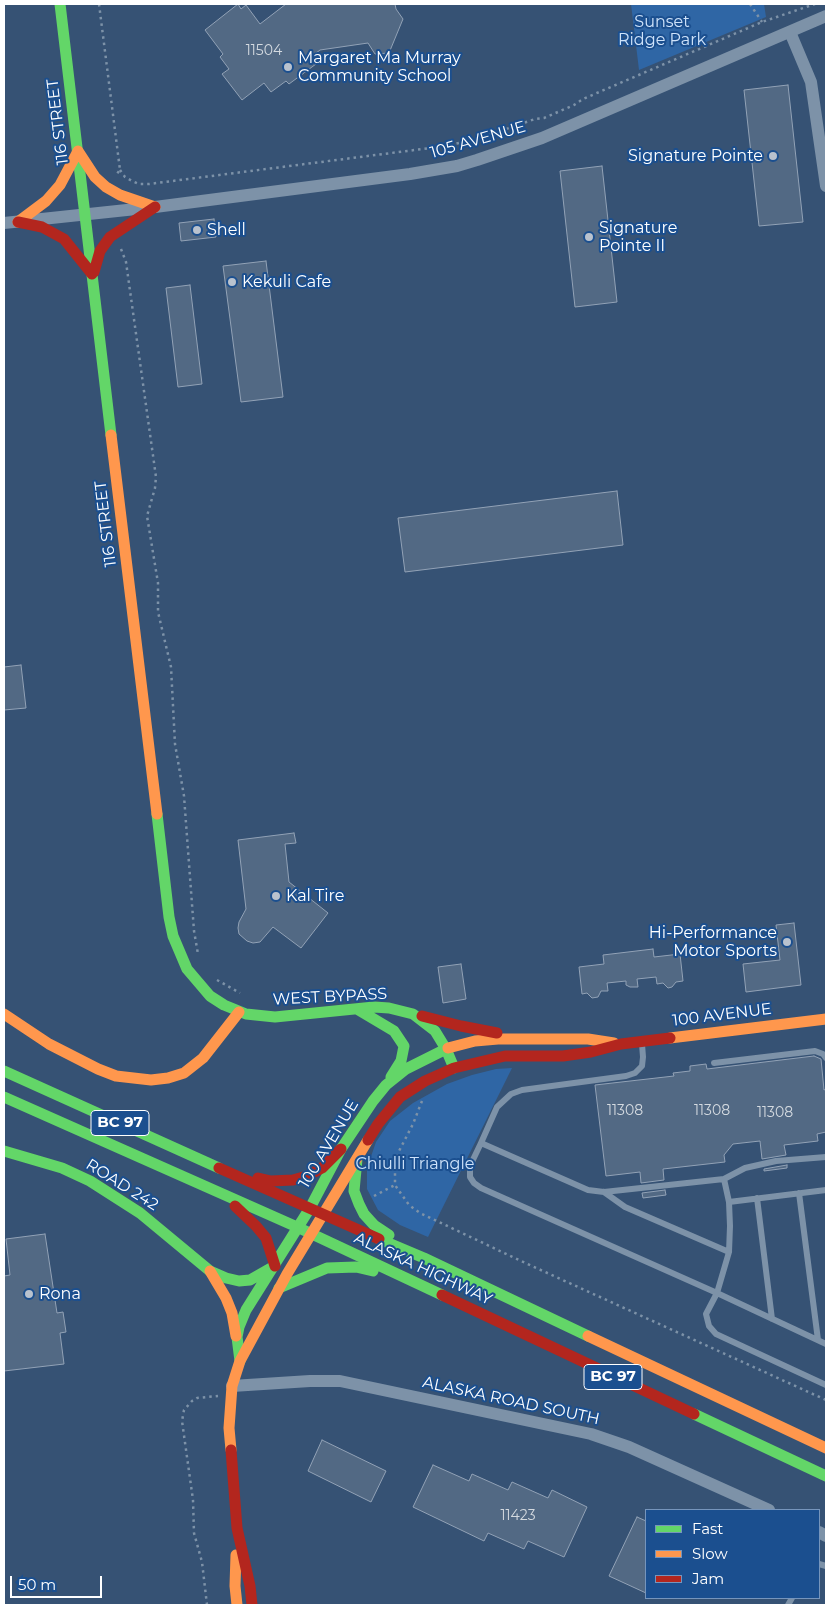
<!DOCTYPE html>
<style>
body{margin:0}
#map{position:relative;width:830px;height:1609px;overflow:hidden;background:#365274;font-family:Montserrat,sans-serif}
canvas{display:block}
.frame{position:absolute;inset:0;border:5px solid #fff;pointer-events:none}
.legend{position:absolute;left:645px;top:1509px;width:175px;height:90px;box-sizing:border-box;background:#1b4f8f;border:1px solid #7695bc;margin:0;padding:6px 9px;list-style:none;font-size:15px;color:#fff}
.legend li{display:flex;align-items:center;gap:10px;height:25px}
.legend b{width:25px;border:1px solid #7695bc}
.scale{position:absolute;left:10px;top:1576px;width:92px;height:22px;box-sizing:border-box;border:2px solid #fff;border-top:0;padding-left:6px;font-size:15px;line-height:18px;white-space:nowrap;color:#fff;-webkit-text-stroke:4px #1b4f8f;paint-order:stroke}
</style>
<div id="map">
<canvas width="830" height="1609"></canvas>
<div class="frame"></div>
<ul class="legend">
<li><b style="height:6px;background:#63d668"></b>Fast</li>
<li><b style="height:6px;background:#ff974d"></b>Slow</li>
<li><b style="height:6px;background:#b3261e"></b>Jam</li>
</ul>
<div class="scale">50 m</div>
</div>
<script>
const ctx = document.querySelector('canvas').getContext('2d');
ctx.lineJoin = 'round';
function fill(path, color) { ctx.fillStyle = color; ctx.fill(path, 'evenodd'); }
const shape = rows => new Path2D(rows.map(r => 'M' + r).join(''));
function trace(path, color, width, dash) { ctx.strokeStyle = color; ctx.lineWidth = width; ctx.lineCap = dash ? 'butt' : 'round'; ctx.setLineDash(dash || []); ctx.stroke(path); }
function drawText(font, color, halo, rows, align = 'center') {
  ctx.font = font + ' Montserrat,sans-serif'; ctx.lineWidth = 4; ctx.setLineDash([]); ctx.textBaseline = 'middle'; ctx.strokeStyle = halo; ctx.fillStyle = color; for (const [text, x, y, turn = 0] of rows) {
    ctx.save(); ctx.translate(x, y); ctx.rotate((+turn || 0) * Math.PI / 180); ctx.textAlign = isNaN(turn) ? turn : align; if (halo) ctx.strokeText(text, 0, 0); ctx.fillText(text, 0, 0); ctx.restore();
  }
}
fill(shape([
 [631,4,764,4,766,17,639,70],
 [512,1068,428,1237,400,1225,378,1210,367,1189,367,1168,376,1142,390,1121,413,1103,447,1084,472,1075,496,1069]
]), '#2f66a5');
const building = shape([
 [238,4,241,9,246,5,260,24,286,4,395,4,396,9,403,19,389,53,375,54,368,43,320,50,311,57,316,64,289,84,286,81,271,92,264,83,242,100,222,74,229,69,220,57,223,54,205,30,238,4],
 [788,85,803,222,759,226,744,90,788,85],
 [602,166,617,302,575,307,560,171,602,166],
 [214,219,216,237,181,241,179,223,214,219],
 [266,261,283,397,241,402,223,266,266,261],
 [190,285,202,384,178,387,166,288,190,285],
 [617,491,623,545,405,572,398,518,617,491],
 [21,665,26,708,4,710,4,667,21,665],
 [294,833,296,843,285,844,289,882,328,913,301,948,273,927,260,942,253,943,247,941,239,934,238,928,239,922,246,909,238,840,294,833],
 [794,923,801,985,746,992,743,964,780,960,776,925,794,923],
 [653,949,654,957,680,954,683,981,676,982,672,987,668,988,663,983,657,984,656,977,637,979,638,987,630,987,626,985,626,981,607,983,608,991,601,991,598,997,592,998,587,993,582,994,579,967,604,964,603,955,653,949],
 [461,964,466,999,443,1003,438,967,461,964],
 [814,1056,821,1059,824,1090,826,1089,826,1132,817,1134,818,1141,784,1145,786,1155,762,1159,760,1141,733,1144,724,1155,725,1162,663,1169,664,1180,641,1183,640,1172,606,1176,595,1085,674,1076,673,1073,690,1071,690,1066,706,1064,707,1069,814,1056],
 [787,1165,787,1168,764,1171,764,1169,787,1165],
 [665,1190,666,1195,643,1198,642,1193,665,1190],
 [45,1234,57,1313,63,1312,66,1332,60,1333,64,1364,4,1371,4,1276,10,1275,6,1239,45,1234],
 [322,1440,386,1471,371,1502,308,1471,322,1440],
 [433,1465,469,1481,472,1474,508,1490,512,1482,548,1498,552,1490,587,1507,564,1557,528,1541,524,1549,488,1533,484,1541,413,1507,433,1465],
 [637,1517,646,1521,646,1593,609,1576,637,1517]
]);
fill(building, '#526984');
trace(building, '#92a2b6', 1);
trace(shape([
 [99,4,120,170,115,176],
 [750,4,762,22],
 [120,170,125,177,132,181,139,184,149,184,446,146,480,138,535,119,544,118,574,105,583,99,762,22,815,4],
 [121,249,126,262,156,477,155,488,147,516,158,583,158,612,171,667,175,744,184,796,194,931,198,954],
 [217,980,240,993],
 [422,1101,413,1124,398,1153,395,1168,395,1185,409,1205,420,1213,521,1261,826,1400],
 [374,1196,395,1185],
 [207,1605,202,1562,194,1533,193,1500,182,1421,184,1410,192,1401,197,1398,218,1396]
]), '#7d92a8', 2.5, [2.5, 4]);
trace(shape([
 [642,1044,643,1057,642,1066,635,1073,626,1076,522,1090,511,1094,497,1107,481,1143,588,1190,604,1192,724,1179,745,1168,776,1161,826,1157],
 [714,1063,815,1051,823,1054,826,1058],
 [481,1143,470,1166,470,1177,474,1183,481,1188,717,1293,826,1344],
 [724,1179,729,1202,730,1226,729,1252,717,1293,706,1314,709,1326,716,1334,826,1385],
 [604,1192,625,1207,729,1252],
 [799,1193,818,1340],
 [757,1198,772,1319],
 [729,1202,826,1190],
 [819,1564,826,1566],
 [788,1605,792,1598]
]), '#7d92a8', 6);
trace(shape([
 [790,32,811,82,826,186],
 [4,223,155,207,410,174,457,166,477,160,542,138,826,16],
 [232,1386,310,1381,340,1381,591,1434,629,1447,769,1510],
 [819,1532,826,1536]
]), '#7d92a8', 12);
trace(shape([
 [60,4,111,435],
 [157,814,169,917,173,936,187,969,210,996,224,1005,246,1014,275,1017,374,1007,389,1008,413,1014,435,1031,446,1049,454,1068],
 [357,1009,394,1031,404,1046,401,1061,391,1077],
 [4,1071,219,1168],
 [4,1097,297,1227,442,1295],
 [4,1151,62,1168,90,1181,140,1213,210,1271,226,1278,239,1281,250,1280,271,1268],
 [357,1159,354,1191,359,1204,364,1214,374,1225,389,1235],
 [379,1239,424,1258,588,1336],
 [279,1288,327,1268,356,1267,373,1271],
 [240,1361,237,1337,239,1327,246,1310,310,1208,341,1149,373,1101,386,1085,406,1069,448,1048],
 [694,1414,826,1476]
]), '#63d668', 11);
trace(shape([
 [18,222,46,201,60,185,78,151,95,177,106,187,120,195,155,207],
 [111,435,157,814],
 [4,1014,49,1044,98,1069,116,1076,151,1080,168,1078,184,1073,203,1058,239,1012],
 [670,1038,826,1019],
 [448,1048,475,1041,498,1039,588,1039,614,1043],
 [210,1271,226,1298,232,1313,236,1336],
 [588,1336,826,1448],
 [231,1450,229,1428,232,1386,240,1361,287,1274,368,1140],
 [236,1555,235,1586,237,1605]
]), '#ff974d', 11);
trace(shape([
 [18,222,42,227,64,239,92,274],
 [94,272,100,251,110,237,155,207],
 [422,1016,461,1026,497,1033],
 [368,1140,378,1124,400,1097,425,1081,454,1068,505,1056,563,1056,591,1052,621,1044,670,1038],
 [219,1168,379,1239],
 [258,1178,271,1181,293,1180,307,1176,322,1168,341,1149],
 [235,1206,256,1226,266,1238,275,1266],
 [442,1295,694,1414],
 [231,1450,237,1528,250,1586,252,1605]
]), '#b3261e', 11);
for (const [x, y, r, color] of [
 [288,67,5,"#b9c2ce"],
 [773,156,5,"#b9c2ce"],
 [197,230,5,"#b9c2ce"],
 [589,237,5,"#b9c2ce"],
 [232,282,5,"#b9c2ce"],
 [276,896,5,"#b9c2ce"],
 [787,942,5,"#b9c2ce"],
 [29,1294,5,"#b9c2ce"]
]) { const dot = new Path2D(); dot.arc(x, y, r, 0, 2 * Math.PI); ctx.fillStyle = color; ctx.fill(dot); trace(dot, '#1b4f8f', 2); }
drawText('14px', '#d4dae0', null, [
 ["11504",264,51],
 ["11308",625,1111],
 ["11308",712,1111],
 ["11308",775,1113],
 ["11423",518,1516]
]);
for (const [x, y, w] of [
 [120,1123,58],
 [613,1377,58]
]) { const box = new Path2D(); box.roundRect(x - w / 2, y - 12.5, w, 25, 4); ctx.fillStyle = '#1b4f8f'; ctx.fill(box); trace(box, '#fff', 1); }
drawText('bold 15px', '#fff', null, [
 ["BC 97",120,1123],
 ["BC 97",613,1377]
]);
drawText('16px', '#cfe3fa', '#1b4f8f', [
 ["Sunset",662,22],
 ["Ridge Park",662,40],
 ["Chiulli Triangle",415,1164]
]);
drawText('16px', '#fff', '#1b4f8f', [
 ["Margaret Ma Murray",298,58],
 ["Community School",298,76],
 ["Signature Pointe",763,156,"right"],
 ["Signature",599,228],
 ["Pointe II",599,246],
 ["Shell",207,230],
 ["Kekuli Cafe",242,282],
 ["Kal Tire",286,896],
 ["Hi-Performance",777,933,"right"],
 ["Motor Sports",777,951,"right"],
 ["Rona",39,1294]
], 'left');
drawText('16px', '#fff', '#1b4f8f', [
 ["116 STREET",58,122,-97],
 ["105 AVENUE",478,140,-16],
 ["116 STREET",106,524,-97],
 ["WEST BYPASS",330,997,-3],
 ["100 AVENUE",722,1015,-7],
 ["100 AVENUE",329,1144,-59],
 ["ROAD 242",122,1185,32],
 ["ALASKA HIGHWAY",423,1269,25],
 ["ALASKA ROAD SOUTH",511,1401,12]
]);
</script>
